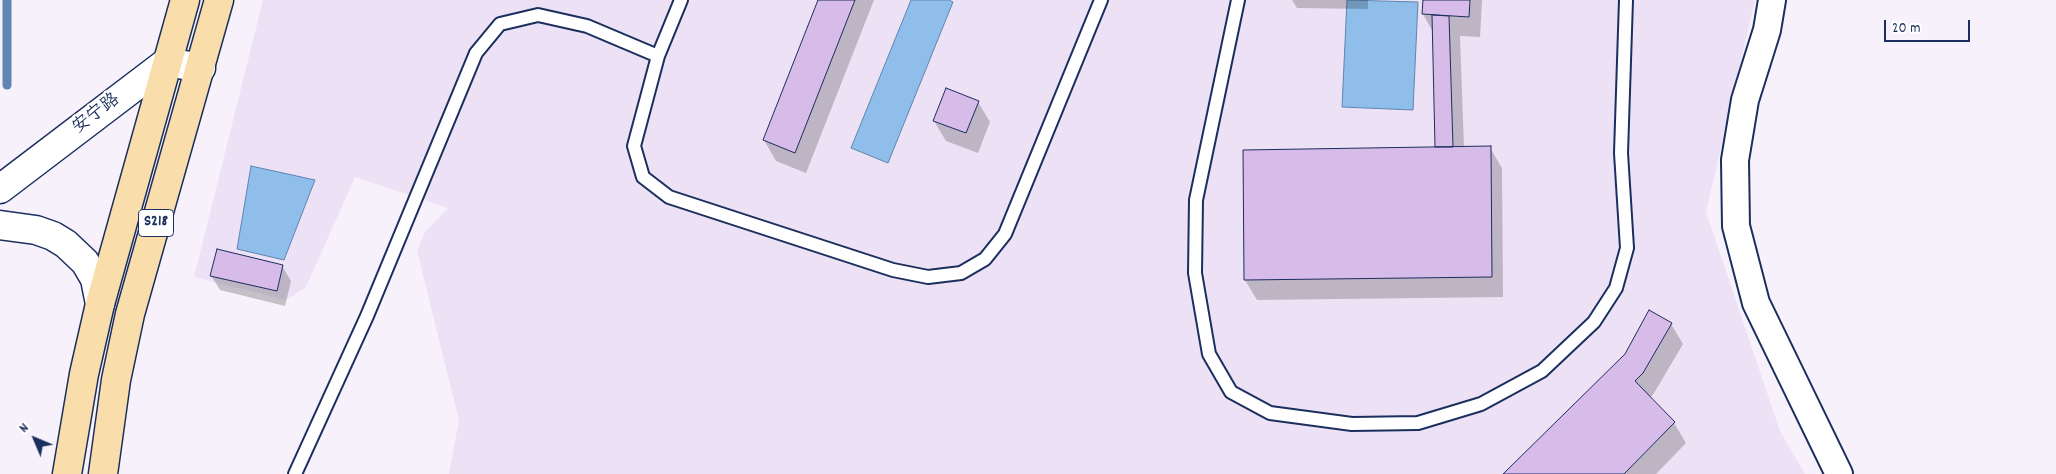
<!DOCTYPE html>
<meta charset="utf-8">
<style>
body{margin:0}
#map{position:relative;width:2056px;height:474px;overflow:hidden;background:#f7f1fb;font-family:Dekko,sans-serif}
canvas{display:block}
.north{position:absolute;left:10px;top:414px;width:50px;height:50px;-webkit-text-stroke:4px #fff;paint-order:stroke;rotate:315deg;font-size:14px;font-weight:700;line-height:20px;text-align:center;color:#1b2f5e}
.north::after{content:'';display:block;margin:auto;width:18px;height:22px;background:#1b2f5e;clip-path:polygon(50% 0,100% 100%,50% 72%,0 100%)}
.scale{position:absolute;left:1884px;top:20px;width:86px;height:22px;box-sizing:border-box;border:2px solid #1b2f5e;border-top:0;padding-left:6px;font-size:15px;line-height:18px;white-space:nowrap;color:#1b2f5e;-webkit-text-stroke:4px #fff;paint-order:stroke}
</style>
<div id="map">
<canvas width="2056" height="474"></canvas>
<div class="north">N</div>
<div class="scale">20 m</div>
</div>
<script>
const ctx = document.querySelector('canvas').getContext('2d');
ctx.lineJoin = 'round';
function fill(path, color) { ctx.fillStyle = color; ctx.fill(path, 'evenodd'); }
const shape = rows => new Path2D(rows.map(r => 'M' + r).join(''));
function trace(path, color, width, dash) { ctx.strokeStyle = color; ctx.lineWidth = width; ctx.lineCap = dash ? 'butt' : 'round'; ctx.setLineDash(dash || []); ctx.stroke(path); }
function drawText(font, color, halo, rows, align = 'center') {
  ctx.font = font + ' Dekko,"LXGW WenKai TC",sans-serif'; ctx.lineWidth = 4.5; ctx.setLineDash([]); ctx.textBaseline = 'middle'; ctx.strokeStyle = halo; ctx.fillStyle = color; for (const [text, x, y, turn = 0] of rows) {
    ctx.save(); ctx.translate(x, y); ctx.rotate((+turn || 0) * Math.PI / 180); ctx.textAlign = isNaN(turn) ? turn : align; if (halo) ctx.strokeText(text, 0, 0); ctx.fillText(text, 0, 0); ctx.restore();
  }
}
fill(shape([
 [263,0,1755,0,1706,212,1780,431,1805,474,449,474,459,420,417,251,425,232,448,208,355,177,306,287,286,300,194,277]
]), '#ede1f6');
const water = shape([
 [911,0,949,0,953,2,888,163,851,148,911,0],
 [1347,0,1418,2,1413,110,1342,107,1347,0],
 [251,166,315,180,284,260,237,249,251,166]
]);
fill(water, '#8ebee9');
trace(water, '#6085b1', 1);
fill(shape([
 [819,0,874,0,806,173,776,161,764,140],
 [1292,0,1368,0,1368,9,1297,8],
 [1424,0,1482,0,1480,37,1460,36,1464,148,1490,148,1502,168,1503,297,1257,300,1245,280,1437,149,1433,32,1423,14],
 [978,102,990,122,978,153,946,141,934,121],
 [282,266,291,281,285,306,220,290,211,275],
 [1671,324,1683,344,1654,393,1650,398,1674,423,1686,443,1656,474,1505,474,1626,355]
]), '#0003');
trace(shape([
 [7,85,7,0]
]), '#6085b1', 9);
const building = shape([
 [818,0,855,0,795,153,763,140,818,0],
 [1423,0,1470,0,1469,17,1422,14,1423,0],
 [1432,15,1449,16,1453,147,1435,147,1432,15],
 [946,88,979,101,966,133,933,121,946,88],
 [1491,146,1492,277,1244,280,1243,150,1491,146],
 [217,249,283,265,277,291,210,276,217,249],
 [1649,310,1672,323,1643,373,1635,381,1675,422,1624,474,1503,474,1625,354,1649,310]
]);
fill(building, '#d7bbe9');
trace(building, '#1b2f5e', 1);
const lane = shape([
 [1238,0,1196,200,1195,273,1209,354,1231,392,1270,413,1352,424,1418,423,1481,404,1542,371,1594,322,1616,288,1627,248,1621,153,1626,0],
 [658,56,634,146,643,177,669,197,893,270,928,277,961,273,985,259,1005,234,1101,0],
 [295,474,367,316,476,53,500,24,538,15,587,26,658,56,681,0]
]);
const street = shape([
 [1772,0,1767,30,1745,100,1735,160,1736,226,1756,303,1839,474]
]);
const secondary = shape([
 [0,189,167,62,201,68],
 [0,225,36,230,53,236,66,244,85,262,95,279,100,304]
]);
const primary = shape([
 [67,474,84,374,100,304,185,0],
 [103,474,116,380,130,314,219,0]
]);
trace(lane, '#1b2f5e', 16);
trace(street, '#1b2f5e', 30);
trace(secondary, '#1b2f5e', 31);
trace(primary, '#1b2f5e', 31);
trace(lane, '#fff', 12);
trace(street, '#fff', 26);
trace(secondary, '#fff', 28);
trace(primary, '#f9deab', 28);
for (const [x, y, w] of [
 [156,223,35]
]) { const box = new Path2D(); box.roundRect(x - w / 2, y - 13.5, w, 27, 4); ctx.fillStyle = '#fff'; ctx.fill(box); trace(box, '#1b2f5e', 1); }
drawText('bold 16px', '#1b2f5e', null, [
 ["S218",156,223]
]);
drawText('18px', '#1b2f5e', '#fff', [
 ["安宁路",97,115,-37]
]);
</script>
